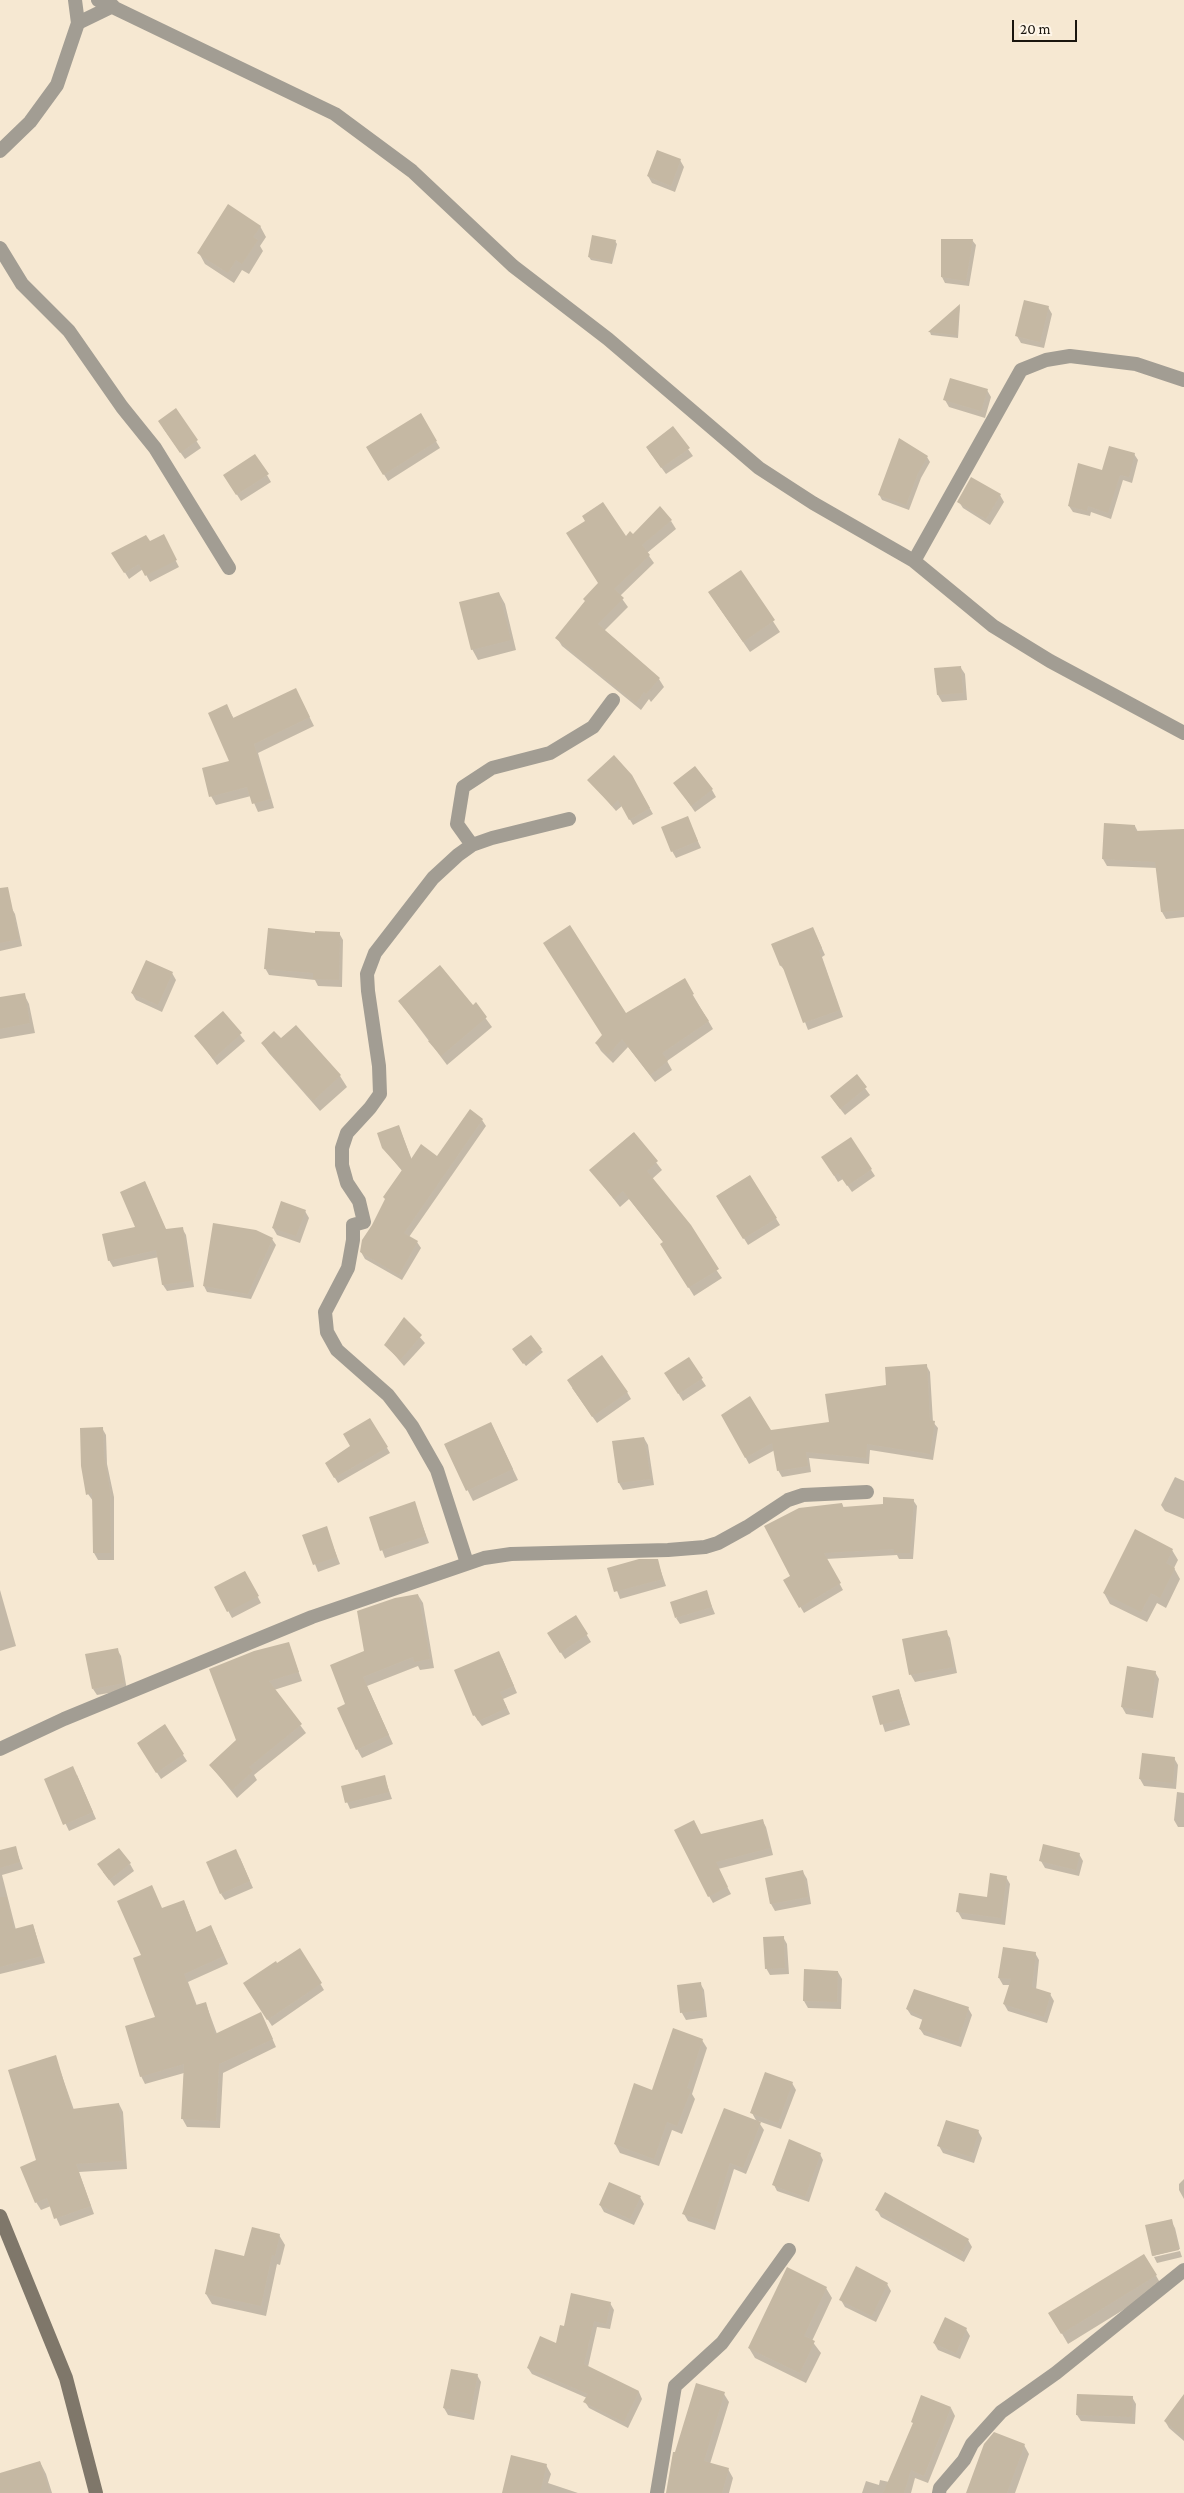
<!DOCTYPE html>
<style>
body{margin:0}
#map{position:relative;width:1184px;height:2493px;overflow:hidden;background:#f6e8d2;font-family:"Crimson Pro",serif}
canvas{display:block}
.scale{position:absolute;left:1012px;top:20px;width:65px;height:22px;box-sizing:border-box;border:2px solid #1a150e;border-top:0;padding-left:6px;font-size:15px;line-height:18px;white-space:nowrap;color:#1a150e;-webkit-text-stroke:4px #fff6e9;paint-order:stroke}
</style>
<div id="map">
<canvas width="1184" height="2493"></canvas>
<div class="scale">20 m</div>
</div>
<script>
const ctx = document.querySelector('canvas').getContext('2d');
ctx.lineJoin = 'round';
function fill(path, color) { ctx.fillStyle = color; ctx.fill(path, 'evenodd'); }
const shape = rows => new Path2D(rows.map(r => 'M' + r).join(''));
function trace(path, color, width, dash) { ctx.strokeStyle = color; ctx.lineWidth = width; ctx.lineCap = dash ? 'butt' : 'round'; ctx.setLineDash(dash || []); ctx.stroke(path); }
fill(shape([
 [680,160,684,167,675,192,652,183,648,176],
 [260,226,266,237,260,246,263,251,249,274,242,270,234,283,205,264,199,253],
 [972,240,976,245,969,286,945,283,942,277],
 [615,241,617,244,612,264,591,260,589,257],
 [960,306,958,338,931,335,930,332],
 [1048,307,1052,314,1044,348,1021,343,1017,336],
 [987,390,991,397,985,418,949,407,945,400],
 [176,410,201,448,185,459,163,428],
 [420,415,440,448,388,481,368,448],
 [673,428,693,456,666,474,647,448],
 [1134,454,1138,460,1132,483,1123,480,1111,519,1091,512,1090,516,1073,512,1069,506,1103,471],
 [927,457,930,462,921,478,909,510,882,500,879,494],
 [267,475,271,482,241,501,229,482],
 [1000,495,1004,502,990,525,963,508,959,502],
 [671,521,676,529,647,553,654,563,620,596,628,607,604,631,659,679,664,687,651,702,649,699,641,710,562,646,557,638,599,583,625,539],
 [166,542,179,567,150,582,143,569,129,579,113,553,149,543],
 [740,571,780,632,750,652,716,603],
 [499,593,505,604,516,650,478,660,472,649],
 [961,668,965,674,967,700,942,702,938,695,936,669],
 [300,698,314,726,258,753,274,808,258,812,251,796,216,805,211,796,231,762,227,706,234,719],
 [631,775,653,814,633,825,622,806,616,811,589,780],
 [675,783,712,790,716,797,695,812],
 [687,817,701,848,676,858,672,851],
 [1135,826,1138,832,1184,830,1184,917,1166,919,1162,912,1157,868,1107,866,1103,859],
 [11,907,15,914,22,946,0,951,0,910],
 [339,933,343,940,342,987,318,986,315,980,269,975,265,968,316,934],
 [816,935,825,955,822,957,843,1017,808,1030,786,972,781,966,772,945],
 [172,973,176,980,162,1012,136,1000,132,993],
 [684,980,713,1029,667,1061,672,1070,655,1082,628,1047,613,1063,601,1051,596,1043,626,1015],
 [24,994,29,1004,35,1033,0,1039,0,999],
 [399,1001,473,1006,475,1004,492,1027,447,1065],
 [223,1013,245,1041,217,1065,196,1036],
 [296,1027,340,1076,347,1087,320,1111,269,1053,262,1043,281,1040],
 [856,1076,870,1095,845,1115,831,1097],
 [482,1120,486,1126,409,1237,417,1242,421,1248,402,1280,365,1259,361,1252,403,1172,383,1148,399,1127,412,1160,438,1158],
 [633,1133,662,1170,652,1179,722,1278,694,1296,667,1252,664,1243,629,1199,620,1207,591,1170],
 [851,1139,875,1176,852,1192,843,1179,838,1182,827,1164],
 [750,1176,780,1225,748,1245,718,1196],
 [145,1182,166,1230,182,1228,186,1235,194,1287,167,1291,163,1285,159,1257,113,1267,109,1260,137,1228],
 [305,1211,309,1218,300,1243,277,1235,273,1228],
 [272,1239,276,1245,251,1299,207,1292,204,1286],
 [404,1319,425,1343,404,1366,386,1345],
 [541,1350,543,1352,526,1366,515,1352],
 [688,1358,706,1386,683,1401,670,1380],
 [926,1365,930,1372,933,1422,938,1428,933,1460,870,1450,869,1464,809,1458,811,1472,782,1477,778,1470,775,1450,749,1464,723,1415,771,1431,830,1423],
 [572,1388,627,1392,631,1399,597,1423],
 [370,1419,390,1453,338,1483,326,1463,352,1447],
 [491,1423,518,1480,473,1501,445,1445],
 [102,1428,106,1435,107,1464,114,1497,114,1560,98,1560,94,1553,93,1501,88,1494],
 [644,1438,648,1445,654,1485,623,1490,619,1483,613,1442],
 [1175,1477,1184,1481,1184,1519,1165,1511,1161,1505],
 [913,1500,917,1506,913,1559,899,1559,897,1555,826,1559,843,1590,804,1613,785,1581,791,1577,842,1504,844,1508,884,1506],
 [414,1503,429,1543,385,1558,370,1517],
 [326,1528,340,1564,318,1572,304,1535],
 [1172,1550,1178,1560,1174,1568,1180,1579,1166,1608,1157,1603,1147,1622,1110,1604,1104,1593],
 [657,1560,666,1586,620,1599,609,1569],
 [245,1572,261,1603,232,1618,216,1588],
 [0,1590,16,1646,0,1651],
 [706,1592,715,1614,680,1624,676,1618],
 [418,1595,423,1603,434,1668,420,1670,418,1666,367,1686,393,1744,362,1758,357,1749,347,1705,366,1652],
 [576,1617,591,1642,565,1659,549,1634],
 [946,1632,950,1638,957,1673,915,1682,911,1675,904,1640],
 [288,1643,302,1681,274,1690,306,1733,254,1775,257,1780,237,1798,210,1765,237,1740],
 [117,1649,121,1656,127,1690,97,1695,93,1689],
 [502,1658,517,1693,503,1699,510,1714,482,1726,474,1715],
 [1128,1667,1155,1672,1159,1679,1153,1718,1126,1714,1122,1707],
 [899,1690,910,1725,885,1732,874,1697],
 [164,1726,187,1761,161,1779,143,1750],
 [1174,1758,1178,1765,1176,1789,1144,1786,1140,1779],
 [77,1775,96,1819,69,1831,45,1780],
 [384,1776,392,1799,350,1809,347,1802],
 [1177,1792,1184,1793,1184,1827,1178,1827,1174,1820],
 [762,1820,766,1827,773,1855,718,1869,731,1894,713,1903,709,1896,701,1835],
 [15,1847,23,1869,2,1875,16,1930,33,1925,45,1963,0,1974,0,1851],
 [1079,1854,1083,1861,1079,1876,1045,1868,1041,1861],
 [240,1858,253,1888,225,1900,221,1894],
 [130,1864,134,1871,114,1886,103,1872],
 [803,1872,807,1879,811,1904,775,1911,771,1904,766,1879],
 [1006,1877,1010,1884,1005,1925,962,1919,958,1912,988,1898],
 [184,1901,197,1933,215,1935,228,1964,188,1982,197,2006,206,2004,217,2034,265,2022,276,2047,223,2073,220,2128,187,2127,182,2118,184,2073,145,2084,141,2076,156,2018,143,1956,162,1909],
 [783,1937,787,1944,789,1974,770,1975,766,1968],
 [300,1950,324,1990,272,2026,248,1990],
 [1035,1953,1039,1960,1036,1990,1050,1994,1054,2001,1047,2023,1008,2011,1004,2004,1010,1985,1003,1985,999,1978],
 [838,1972,842,1979,841,2009,808,2008,804,2001],
 [700,1983,704,1990,707,2017,686,2020,682,2013,678,1986],
 [968,2008,972,2015,961,2047,924,2035,920,2029,923,2020,911,2015,907,2009],
 [702,2040,707,2048,692,2094,695,2099,682,2134,672,2130,659,2166,620,2153,615,2144,653,2091],
 [55,2056,74,2110,119,2104,123,2112,127,2169,79,2172,94,2214,60,2226,51,2206,41,2210,36,2202,37,2161],
 [792,2083,796,2090,781,2129,758,2121,764,2130,746,2174,734,2169,715,2230,688,2221,684,2214,757,2122,752,2113],
 [978,2131,982,2138,974,2163,943,2153,939,2146],
 [820,2154,823,2160,809,2202,777,2191,774,2185],
 [1184,2179,1184,2199,1179,2190,1179,2184],
 [640,2197,644,2204,634,2225,604,2212,600,2205],
 [877,2210,968,2240,972,2247,964,2262,881,2217],
 [1171,2221,1175,2228,1180,2249,1153,2256,1147,2226],
 [279,2235,285,2245,280,2265,277,2264,266,2316,212,2304,206,2294,245,2257],
 [1180,2251,1182,2257,1157,2263,1154,2257],
 [1144,2255,1162,2286,1068,2344,1050,2313],
 [887,2284,891,2291,876,2322,845,2307,841,2300],
 [826,2288,832,2298,812,2341,821,2353,806,2383,755,2358,749,2348],
 [610,2303,614,2310,610,2329,597,2327,588,2367,639,2392,642,2399,628,2428,589,2408,585,2402,587,2398,532,2374,528,2368,557,2345,565,2328],
 [966,2329,970,2336,960,2359,938,2350,934,2343],
 [477,2375,481,2382,474,2420,448,2415,444,2408],
 [724,2394,729,2402,710,2464,728,2469,733,2478,729,2493,669,2493],
 [1132,2397,1136,2404,1135,2424,1081,2421,1077,2415],
 [1184,2406,1184,2441,1169,2428,1165,2421],
 [951,2408,955,2416,928,2483,915,2478,911,2493,862,2493,866,2481,879,2485,880,2480,889,2482,914,2424,913,2422],
 [1024,2445,1029,2454,1015,2493,968,2493],
 [40,2462,46,2474,52,2493,0,2493,0,2474],
 [546,2465,551,2474,548,2483,578,2493,503,2493]
]), '#0003');
fill(shape([
 [657,150,681,159,671,186,647,176],
 [228,204,261,226,253,237,258,240,242,264,236,260,228,273,197,253],
 [592,235,616,240,611,262,588,257],
 [941,239,973,239,966,281,941,277],
 [1024,300,1049,306,1040,342,1015,336],
 [960,304,957,335,928,332],
 [950,378,988,389,981,411,943,400],
 [176,408,198,440,180,453,158,421],
 [421,413,437,441,383,475,366,447],
 [673,426,690,448,661,468,646,447],
 [899,438,928,456,918,473,906,505,878,495],
 [1109,446,1135,453,1129,477,1120,475,1108,513,1088,506,1087,511,1068,506,1078,463,1102,470],
 [255,454,269,474,236,495,223,475],
 [971,477,1001,494,986,519,957,502],
 [603,502,626,536,630,531,633,534,660,506,672,520,642,545,650,555,614,589,624,598,598,624,660,678,646,694,644,692,636,703,555,638,585,601,583,599,598,583,566,533,585,521,582,516],
 [164,534,177,560,145,576,139,564,124,573,111,553,146,535,150,541],
 [741,570,775,620,743,642,708,592],
 [499,592,511,640,471,650,459,602],
 [961,666,963,693,937,695,934,668],
 [296,688,310,717,254,744,270,799,252,804,247,787,209,797,202,768,229,761,208,713,227,704,233,718],
 [614,755,632,775,650,808,629,820,618,800,612,806,587,780],
 [695,766,713,789,691,806,673,783],
 [688,816,698,841,671,852,661,827],
 [1104,823,1135,825,1135,831,1184,829,1184,910,1161,912,1155,862,1102,859],
 [8,887,19,939,0,943,0,888],
 [570,925,626,1013,685,978,694,994,692,995,709,1021,662,1053,668,1061,650,1075,622,1039,608,1055,595,1043,602,1035,543,943],
 [813,927,822,948,819,950,840,1010,803,1023,782,965,780,966,771,944],
 [268,928,315,933,315,931,340,932,339,980,313,979,313,973,264,969],
 [146,960,173,972,158,1005,131,993],
 [440,965,473,1005,476,1002,487,1017,441,1056,428,1041,430,1040,398,1001],
 [25,993,30,1023,0,1029,0,997],
 [223,1011,242,1033,213,1059,194,1036],
 [296,1025,341,1075,313,1101,261,1043,274,1031,281,1038],
 [857,1074,867,1087,840,1109,830,1096],
 [470,1109,483,1119,404,1233,418,1241,399,1275,360,1252,362,1240,372,1225,385,1199,383,1197,402,1170,382,1148,377,1133,399,1125,411,1159,421,1144,437,1156],
 [634,1132,658,1161,647,1171,691,1225,719,1269,688,1288,660,1244,663,1242,623,1191,614,1199,589,1170],
 [851,1137,872,1169,847,1186,838,1173,834,1176,821,1157],
 [750,1175,777,1218,743,1239,716,1196],
 [145,1181,166,1229,183,1227,191,1281,162,1285,156,1250,108,1261,102,1234,135,1227,120,1192],
 [281,1201,306,1210,296,1236,272,1228],
 [213,1223,256,1230,273,1238,248,1294,203,1286],
 [404,1317,422,1335,400,1360,384,1345],
 [531,1335,542,1349,523,1364,512,1349],
 [602,1355,628,1392,592,1417,567,1380],
 [689,1357,703,1378,678,1394,664,1373],
 [927,1364,930,1420,935,1421,930,1454,867,1444,866,1458,806,1452,808,1466,777,1471,772,1443,745,1458,721,1415,750,1396,771,1430,829,1422,825,1394,886,1385,885,1367],
 [370,1418,388,1447,334,1478,325,1463,350,1446,343,1434],
 [491,1422,513,1469,466,1491,444,1444],
 [103,1427,104,1456,110,1489,111,1553,93,1553,92,1493,86,1495,81,1466,80,1428],
 [644,1437,651,1479,618,1483,612,1441],
 [883,1497,914,1499,910,1553,894,1553,894,1549,824,1553,841,1583,799,1608,783,1580,790,1576,764,1526,799,1508,842,1503,843,1507,883,1504],
 [415,1501,426,1536,380,1551,369,1517],
 [327,1526,337,1557,313,1565,302,1535],
 [1135,1529,1173,1549,1166,1563,1175,1568,1160,1598,1151,1593,1141,1612,1103,1593],
 [639,1559,658,1559,663,1579,614,1592,607,1568],
 [245,1571,259,1596,227,1612,214,1587],
 [707,1590,712,1607,675,1618,670,1602],
 [418,1594,430,1659,414,1662,413,1657,363,1677,389,1735,356,1750,337,1708,345,1704,330,1665,364,1651,357,1611,395,1598],
 [576,1615,588,1634,560,1653,547,1633],
 [947,1630,954,1667,909,1675,902,1639],
 [289,1642,299,1672,269,1681,302,1724,249,1767,253,1771,232,1790,209,1765,236,1740,209,1669,254,1651],
 [118,1648,124,1683,92,1689,85,1654],
 [499,1651,514,1686,500,1692,507,1708,478,1721,475,1715,473,1716,454,1670],
 [1127,1666,1156,1671,1150,1712,1121,1707],
 [899,1689,907,1718,880,1725,872,1696],
 [165,1724,184,1754,156,1773,137,1743],
 [1142,1753,1175,1757,1173,1783,1139,1779],
 [73,1766,93,1812,63,1825,44,1779],
 [385,1775,389,1792,345,1803,341,1786],
 [763,1819,770,1848,716,1862,728,1887,708,1897,674,1830,694,1820,701,1834],
 [1043,1844,1080,1853,1076,1870,1039,1861],
 [16,1846,20,1862,0,1868,0,1850],
 [119,1848,131,1863,109,1880,97,1864],
 [236,1849,250,1881,220,1894,206,1862],
 [803,1870,808,1897,770,1904,765,1878],
 [990,1873,1007,1876,1001,1918,956,1912,959,1893,987,1897],
 [152,1885,162,1908,184,1900,196,1932,211,1925,224,1956,184,1974,196,2005,206,2002,215,2034,261,2012,273,2039,219,2064,216,2121,181,2119,184,2064,140,2077,125,2026,155,2017,133,1958,141,1955,117,1901],
 [0,1897,7,1897,14,1929,33,1924,42,1956,0,1967],
 [784,1936,785,1968,765,1969,763,1937],
 [1003,1947,1036,1952,1032,1987,1051,1993,1044,2017,1003,2004,1011,1979,998,1978],
 [300,1948,322,1983,267,2020,243,1983,276,1961,277,1963],
 [804,1969,838,1971,837,2002,803,2001],
 [701,1982,704,2010,680,2013,677,1985],
 [914,1989,969,2007,958,2042,919,2029,923,2017,906,2009],
 [673,2028,703,2039,687,2088,691,2090,677,2126,667,2122,654,2159,614,2144,634,2083,652,2090],
 [56,2055,72,2109,119,2103,123,2161,76,2164,91,2206,54,2219,47,2198,35,2203,20,2167,36,2160,8,2070],
 [765,2072,793,2082,778,2123,750,2113],
 [724,2108,761,2122,743,2168,730,2163,712,2223,682,2214],
 [946,2120,979,2130,971,2157,937,2146],
 [789,2139,821,2153,805,2197,772,2185],
 [609,2182,641,2196,630,2219,599,2205],
 [885,2192,969,2239,960,2256,875,2210],
 [1172,2219,1179,2250,1152,2256,1145,2225],
 [252,2227,280,2234,275,2256,272,2255,261,2306,205,2294,215,2249,244,2256],
 [1144,2254,1157,2275,1061,2334,1048,2313],
 [856,2266,888,2283,872,2316,839,2300],
 [787,2267,827,2287,804,2336,815,2341,800,2373,748,2348],
 [571,2293,611,2302,606,2324,594,2321,584,2364,639,2391,624,2422,583,2402,588,2394,527,2368,540,2336,556,2343,560,2325,564,2326],
 [945,2317,967,2328,956,2353,933,2343],
 [451,2369,478,2374,470,2414,443,2408],
 [696,2383,725,2392,704,2461,729,2468,722,2493,666,2493,673,2452,675,2452],
 [1077,2394,1133,2396,1132,2417,1076,2415],
 [1184,2394,1184,2437,1164,2421],
 [921,2395,951,2407,942,2431,924,2476,911,2470,904,2493,883,2493,913,2423,911,2422],
 [994,2432,1025,2444,1007,2493,966,2493,984,2444],
 [511,2455,547,2464,540,2493,502,2493],
 [40,2461,50,2493,0,2493,0,2473]
]), '#c5b8a3');
trace(shape([
 [98,0,335,114,412,171,513,266,608,339,759,468,813,503,914,561,993,626,1050,661,1184,733],
 [78,23,113,6],
 [0,151,30,122,57,85,78,23,75,0],
 [0,248,22,284,69,331,122,407,155,448,229,568],
 [914,561,1021,370,1046,360,1070,356,1136,364,1184,380],
 [472,845,457,824,463,787,492,768,550,753,593,727,613,700],
 [467,1563,437,1470,412,1426,388,1395,337,1350,327,1332,325,1312,348,1268,353,1240,353,1225,364,1222,359,1201,347,1183,342,1165,342,1148,347,1133,370,1108,380,1094,379,1066,368,991,367,974,375,953,433,878,458,855,472,845,492,838,569,819],
 [0,1749,64,1719,312,1617,484,1558,511,1554,668,1550,705,1547,718,1543,747,1527,788,1500,803,1495,867,1492],
 [657,2493,675,2386,722,2343,789,2250],
 [939,2493,940,2488,964,2460,972,2444,1001,2412,1056,2373,1184,2270]
]), '#a29d93', 14);
trace(shape([
 [0,2216,66,2378,96,2493]
]), '#7f776a', 14);
</script>
